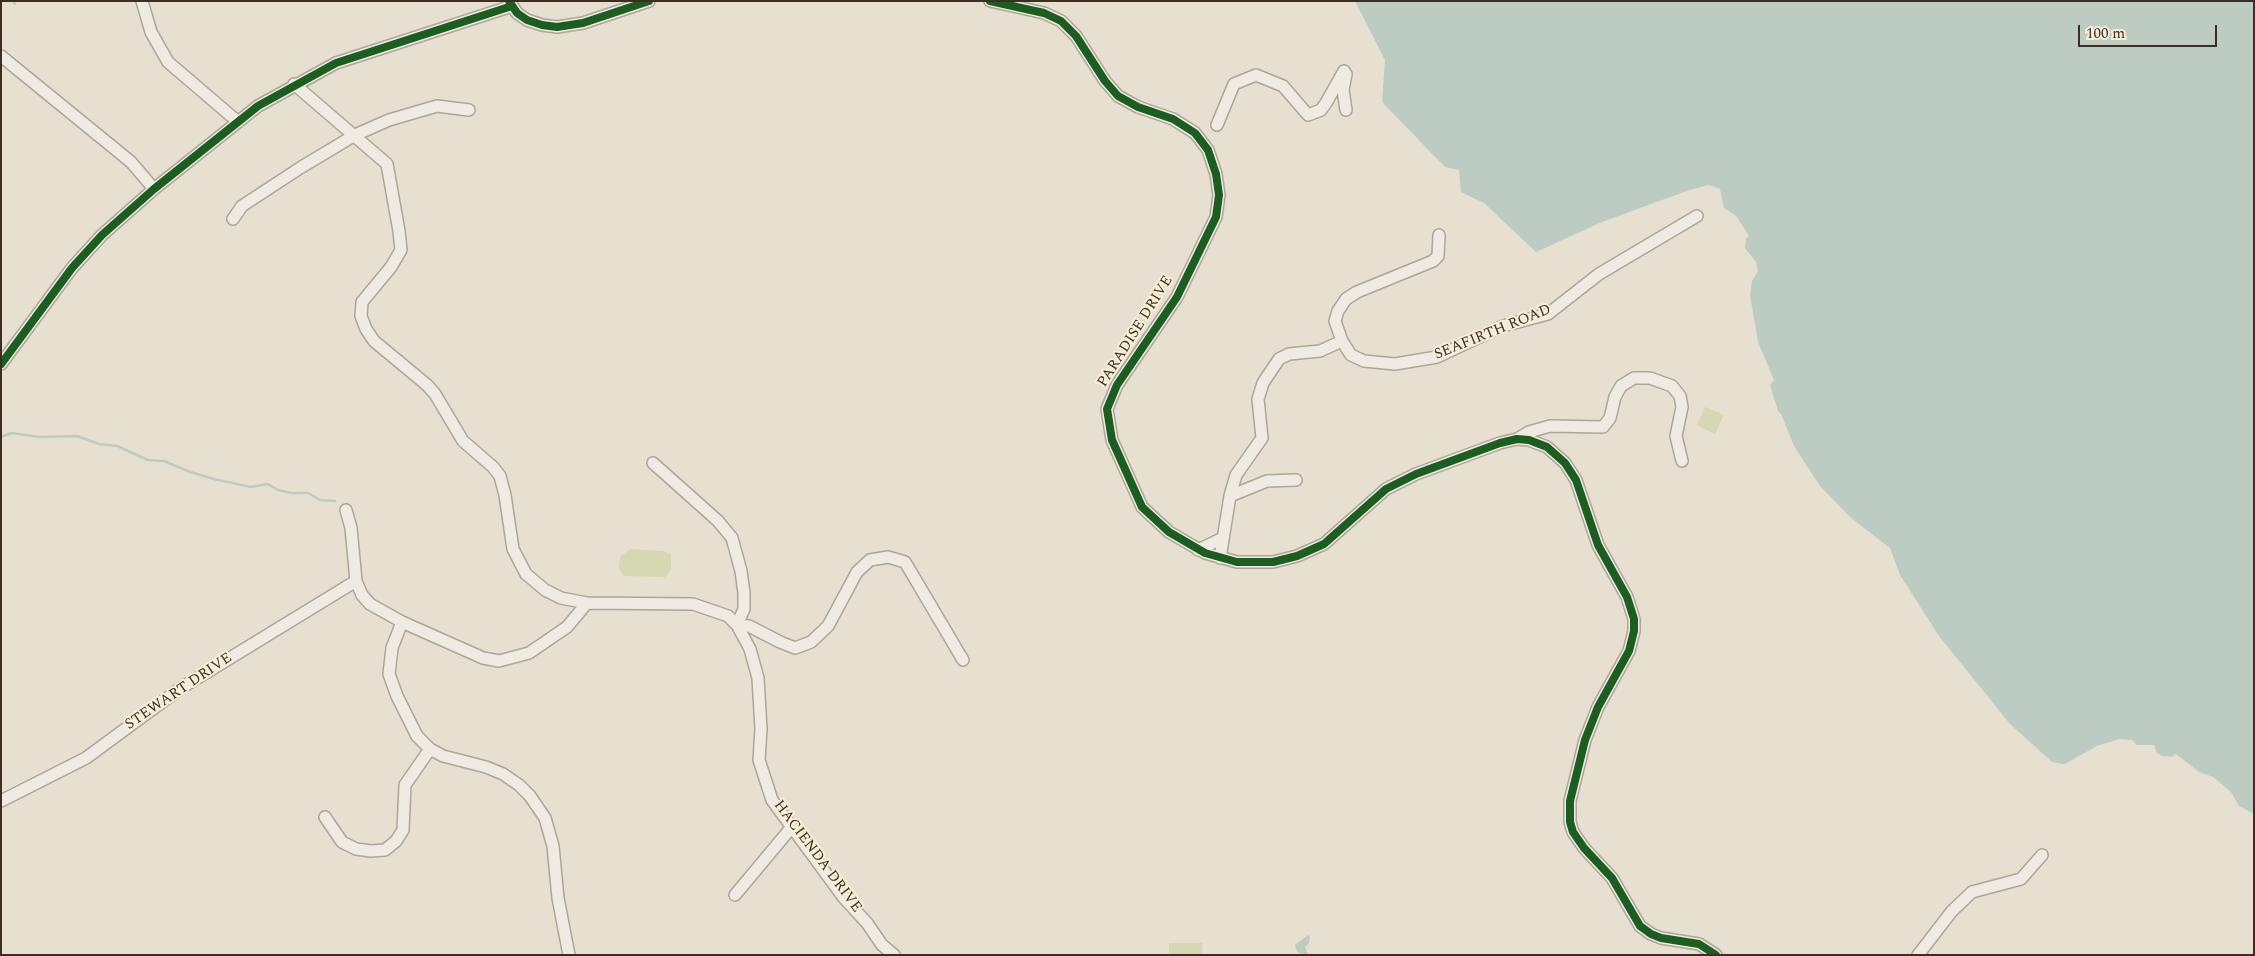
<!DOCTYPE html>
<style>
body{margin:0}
#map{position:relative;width:2255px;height:956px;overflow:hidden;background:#e7e0d1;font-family:Spectral,serif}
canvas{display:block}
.frame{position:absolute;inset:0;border:2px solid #3d2e20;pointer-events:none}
.scale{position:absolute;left:2078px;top:25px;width:139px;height:22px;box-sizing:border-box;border:2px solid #3d2e20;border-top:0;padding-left:6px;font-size:15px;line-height:18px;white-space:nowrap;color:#3d2e20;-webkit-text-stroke:4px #f7eed8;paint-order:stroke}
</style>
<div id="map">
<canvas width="2255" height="956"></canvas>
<div class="frame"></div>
<div class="scale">100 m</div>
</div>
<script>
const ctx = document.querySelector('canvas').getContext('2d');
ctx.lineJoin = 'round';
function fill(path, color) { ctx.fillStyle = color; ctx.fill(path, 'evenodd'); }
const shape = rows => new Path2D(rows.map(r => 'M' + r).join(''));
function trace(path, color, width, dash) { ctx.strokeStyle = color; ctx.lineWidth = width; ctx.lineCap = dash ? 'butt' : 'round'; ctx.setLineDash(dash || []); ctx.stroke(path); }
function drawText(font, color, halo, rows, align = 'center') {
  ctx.font = font + ' Spectral,serif'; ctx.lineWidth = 4; ctx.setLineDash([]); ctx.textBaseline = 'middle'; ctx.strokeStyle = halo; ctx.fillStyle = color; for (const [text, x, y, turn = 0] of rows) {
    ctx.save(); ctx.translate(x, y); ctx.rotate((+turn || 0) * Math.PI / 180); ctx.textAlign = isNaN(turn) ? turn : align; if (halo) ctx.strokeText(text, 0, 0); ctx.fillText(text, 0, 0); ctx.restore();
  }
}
fill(shape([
 [1705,407,1724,415,1715,434,1697,425],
 [630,549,663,551,671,554,671,570,665,577,623,576,619,569,620,557],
 [1169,943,1202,943,1202,955,1169,955]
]), '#d6d7b3');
fill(shape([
 [1355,1,2254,1,2254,814,2239,806,2231,792,2213,777,2199,772,2176,754,2171,757,2162,756,2157,753,2154,745,2137,745,2132,740,2119,739,2097,746,2065,764,2062,764,2052,762,2010,724,1939,636,1900,575,1890,548,1850,517,1820,486,1794,446,1781,414,1778,411,1770,385,1774,380,1758,342,1750,295,1752,281,1758,271,1756,262,1745,248,1746,239,1749,236,1736,216,1724,208,1720,189,1708,185,1684,192,1602,222,1536,252,1484,203,1461,192,1459,170,1445,167,1382,102,1385,60],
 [1308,935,1310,937,1309,943,1305,947,1308,955,1303,955,1297,952,1295,945]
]), '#bcccc2');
trace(shape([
 [13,1,15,4],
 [1,437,11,433,40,437,77,436,99,444,117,446,148,460,164,461,190,472,214,479,251,487,268,484,278,490,291,493,308,493,320,500,335,501]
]), '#bcccc2', 2.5);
const minor = shape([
 [142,1,151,32,168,62,237,121],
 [509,1,517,13,527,20,542,25,557,27,583,23,649,1],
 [990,1,1044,13,1061,21,1076,36,1105,81,1118,96,1138,107,1173,119,1195,133,1208,150,1216,174,1219,195,1216,217,1177,297,1117,385,1107,409,1112,440,1142,507,1169,532,1205,553,1237,562,1273,562,1297,556,1324,544,1386,489,1416,474,1500,443,1517,439,1529,440,1547,447,1565,463,1576,480,1598,545,1627,597,1634,619,1634,631,1629,651,1598,707,1585,740,1570,801,1570,822,1573,832,1584,848,1612,878,1640,926,1651,934,1661,938,1699,944,1716,955],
 [1,56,131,162,154,189],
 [294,84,387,164,399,231,401,250,391,267,362,302,361,316,366,329,374,341,427,385,435,394,463,441,493,467,500,476,505,495,513,549,526,574,545,590,561,598,587,603,693,604,728,616,737,625,750,649,758,678,761,729,759,760,772,800,844,898,867,923,882,945,894,955],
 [1217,125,1234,84,1256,75,1283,86,1308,115,1321,110,1326,103,1344,71,1346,74,1343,90,1346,110],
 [233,219,242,206,300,168,355,135,389,120,437,106,469,110],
 [1342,341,1335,321,1338,311,1346,299,1357,292,1433,261,1438,256,1439,235],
 [1,364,72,268,102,235,154,189,258,106,336,63,512,6],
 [1517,439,1529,432,1550,426,1603,427,1610,418,1615,397,1621,386,1634,378,1650,378,1672,386,1680,396,1682,407,1676,436,1682,461],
 [653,463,718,521,732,538,741,571,744,593,744,609,737,625,749,626,780,642,795,648,811,642,828,626,857,572,870,560,888,557,905,562,963,660],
 [1230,496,1267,481,1296,480],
 [346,510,351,528,356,581,362,595,370,604,402,622,483,658,499,661,529,653,567,627,587,603],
 [1198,550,1223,538],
 [1220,558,1230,496,1236,475,1262,438,1258,399,1263,383,1279,359,1289,354,1320,351,1342,341,1351,355,1364,361,1395,364,1437,357,1503,326,1548,314,1599,274,1697,216],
 [402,622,392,648,389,674,397,696,417,736,430,749,443,756,486,767,503,774,519,785,530,796,545,818,553,846,558,898,569,955],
 [1,801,86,758,181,688,356,581],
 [325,817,342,842,356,849,371,851,385,850,396,841,403,830,405,785,430,749],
 [735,895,791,828],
 [1918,955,1952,911,1972,892,2021,879,2042,855]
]);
trace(minor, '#ada599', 14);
trace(minor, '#efebe3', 11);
trace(shape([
 [509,1,517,13,527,20,542,25,557,27,583,23,649,1],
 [990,1,1044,13,1061,21,1076,36,1105,81,1118,96,1138,107,1173,119,1195,133,1208,150,1216,174,1219,195,1216,217,1177,297,1117,385,1107,409,1112,440,1142,507,1169,532,1205,553,1237,562,1273,562,1297,556,1324,544,1386,489,1416,474,1500,443,1517,439,1529,440,1547,447,1565,463,1576,480,1598,545,1627,597,1634,619,1634,631,1629,651,1598,707,1585,740,1570,801,1570,822,1573,832,1584,848,1612,878,1640,926,1651,934,1661,938,1699,944,1716,955],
 [1,364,72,268,102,235,154,189,258,106,336,63,512,6]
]), '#1b5e20', 8);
drawText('15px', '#3d2e20', '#f7eed8', [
 ["PARADISE DRIVE",1136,332,-58],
 ["SEAFIRTH ROAD",1493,333,-22],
 ["STEWART DRIVE",179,692,-34],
 ["HACIENDA DRIVE",817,857,53]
]);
</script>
